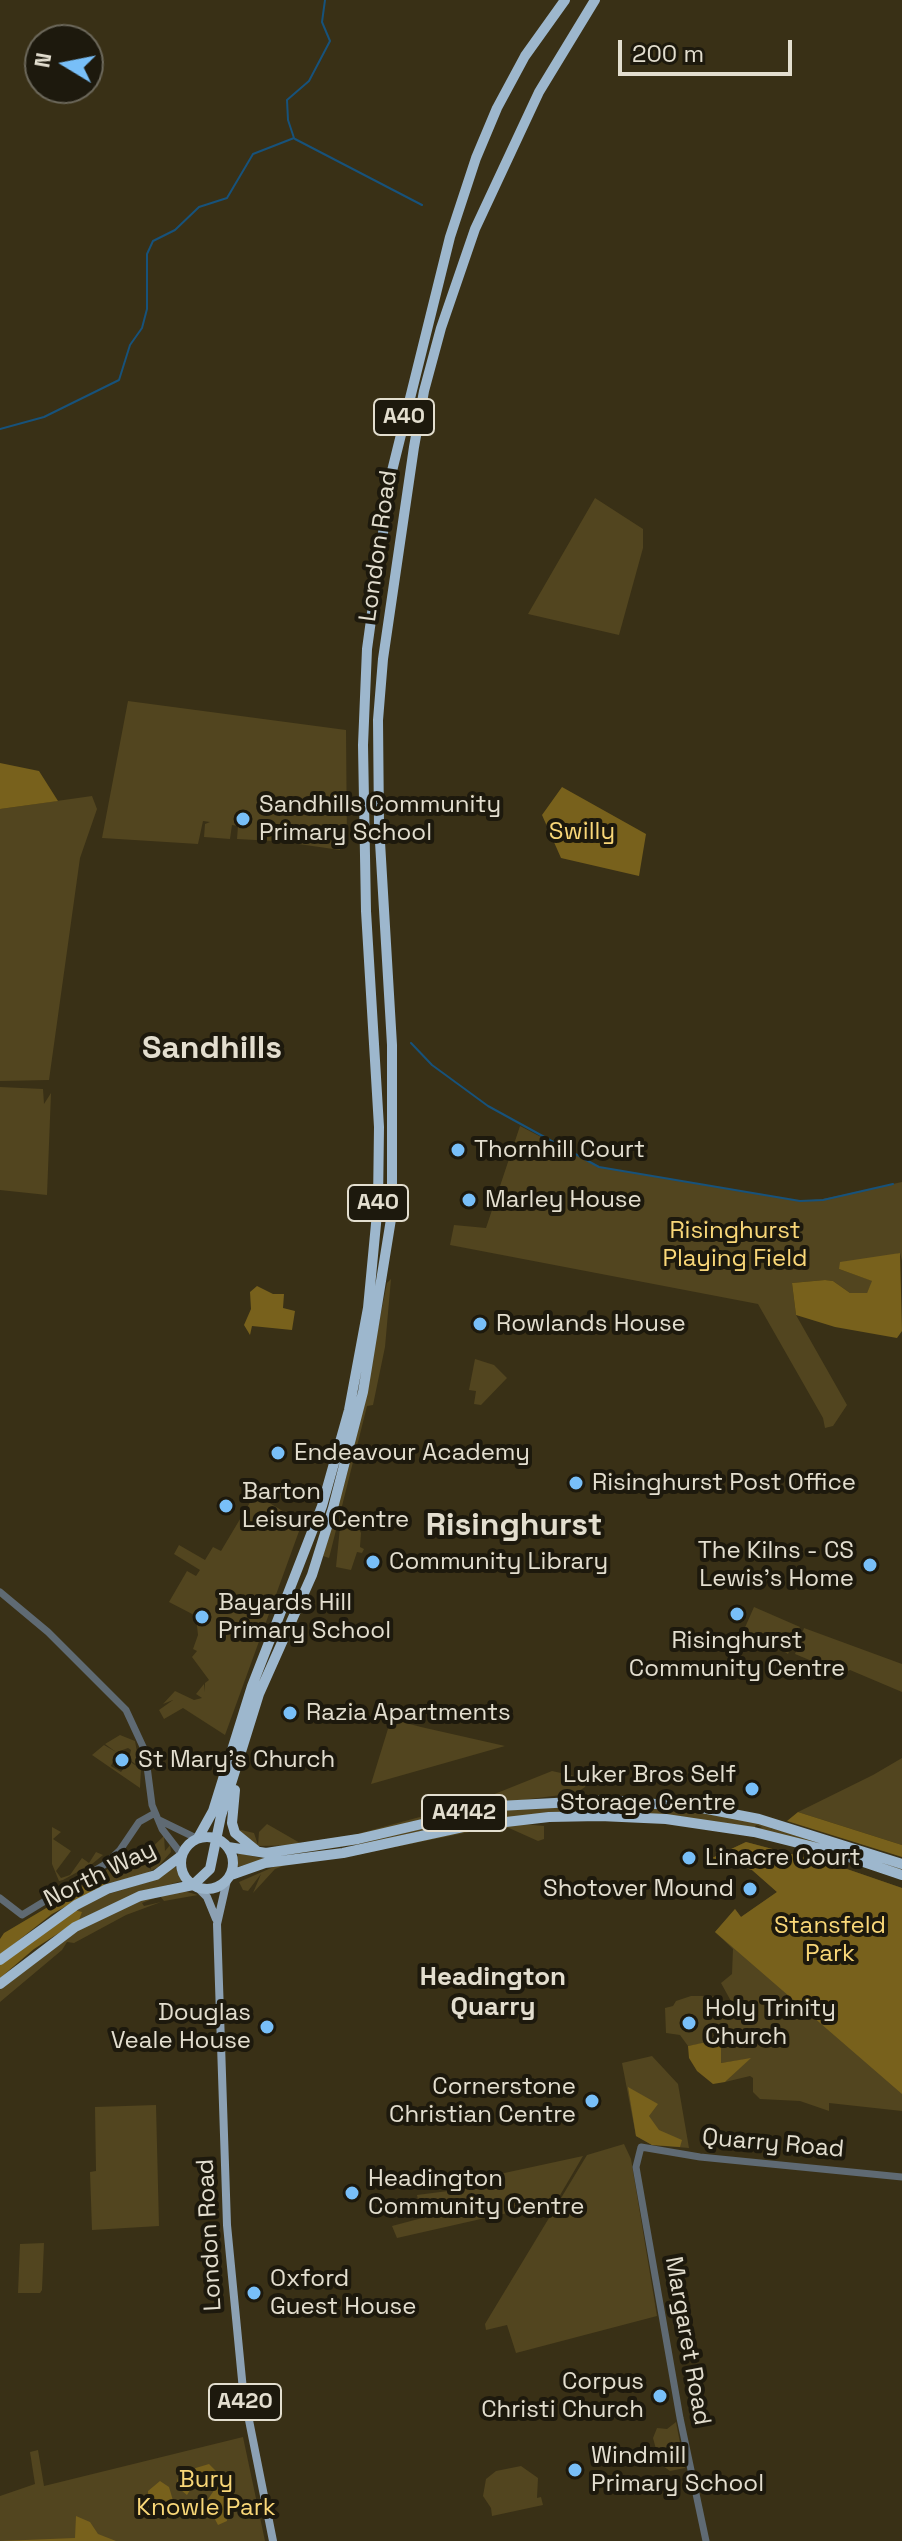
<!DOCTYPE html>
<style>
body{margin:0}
#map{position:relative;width:902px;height:2541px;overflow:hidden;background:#393016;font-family:"Space Grotesk",sans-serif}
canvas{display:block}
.north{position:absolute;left:24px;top:24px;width:80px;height:80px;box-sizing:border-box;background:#1d190d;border:2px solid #6c685b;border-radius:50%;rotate:280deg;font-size:22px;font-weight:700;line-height:32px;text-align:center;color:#e3decf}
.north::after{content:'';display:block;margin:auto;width:28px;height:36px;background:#78bff8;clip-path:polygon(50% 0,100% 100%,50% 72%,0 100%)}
.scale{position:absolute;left:618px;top:40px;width:174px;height:36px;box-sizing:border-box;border:4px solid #e3decf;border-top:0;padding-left:10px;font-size:24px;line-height:28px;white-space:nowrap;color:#e3decf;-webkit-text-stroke:6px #1d190d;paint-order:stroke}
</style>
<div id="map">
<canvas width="902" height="2541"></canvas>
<div class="north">N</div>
<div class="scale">200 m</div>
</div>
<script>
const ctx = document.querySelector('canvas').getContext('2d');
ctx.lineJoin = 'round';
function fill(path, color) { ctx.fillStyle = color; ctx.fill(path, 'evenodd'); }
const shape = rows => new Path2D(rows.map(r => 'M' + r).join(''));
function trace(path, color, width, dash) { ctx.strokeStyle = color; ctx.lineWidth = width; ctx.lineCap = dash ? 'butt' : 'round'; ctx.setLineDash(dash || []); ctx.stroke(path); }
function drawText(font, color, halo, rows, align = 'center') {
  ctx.font = font + ' "Space Grotesk",sans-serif'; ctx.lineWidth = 8; ctx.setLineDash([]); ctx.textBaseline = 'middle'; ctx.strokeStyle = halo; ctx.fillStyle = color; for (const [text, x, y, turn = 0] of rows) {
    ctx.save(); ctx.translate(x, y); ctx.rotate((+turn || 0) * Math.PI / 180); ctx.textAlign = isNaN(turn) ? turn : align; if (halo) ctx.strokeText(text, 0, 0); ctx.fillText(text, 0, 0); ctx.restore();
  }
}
fill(shape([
 [595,498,643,529,643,548,619,635,528,614],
 [128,701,346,730,347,847,340,846,340,850,278,841,285,827,274,841,237,839,238,826,232,825,230,839,204,837,205,824,210,822,203,821,198,844,102,838],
 [92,796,97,809,80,858,49,1080,0,1081,0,809],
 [0,1087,43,1089,44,1104,51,1093,47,1195,0,1190],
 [520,1126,599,1167,800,1201,823,1199,902,1182,902,1261,900,1253,839,1269,873,1281,867,1293,850,1293,833,1281,825,1280,792,1283,796,1315,847,1405,833,1426,825,1428,823,1418,758,1304,450,1245,454,1225,486,1228],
 [391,1279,385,1347,373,1405,367,1406,329,1558,323,1556,351,1460,387,1283],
 [475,1359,494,1365,507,1378,481,1405,474,1404,476,1391,469,1390],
 [255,1494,302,1523,225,1735,183,1708,164,1719,159,1710,173,1700,163,1704,175,1691,194,1700,202,1698,196,1694,204,1684,205,1692,205,1683,209,1680,192,1657,197,1651,193,1649,198,1635,196,1616,169,1602,187,1571,196,1576,200,1570,174,1554,179,1545,205,1560,213,1547,221,1551],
 [340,1527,359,1529,361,1533,360,1547,364,1549,362,1553,357,1552,351,1570,336,1567],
 [754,1607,800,1627,788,1654,773,1644,743,1632],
 [804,1628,902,1664,902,1692,850,1670,843,1674,795,1654],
 [391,1719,421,1727,505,1746,371,1784],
 [120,1735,135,1741,140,1768,129,1759,131,1750,128,1748,117,1752,111,1766,121,1772,129,1761,141,1769,140,1788,92,1755,104,1745,116,1752,105,1744],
 [902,1758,902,1845,798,1812,873,1775],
 [552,1771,588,1779,585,1787,576,1793,515,1801,310,1845,256,1846,237,1829,254,1833,258,1845,259,1832,267,1824,300,1843,353,1835,472,1803],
 [611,1804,686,1809,773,1826,771,1830,775,1826,902,1868,902,1872,757,1830,762,1827,756,1825,754,1829,604,1807,611,1807],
 [574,1806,583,1811,273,1857,237,1867,238,1853,261,1858,488,1811],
 [523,1824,544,1826,544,1839,538,1841,509,1828,494,1827,346,1857,286,1865,275,1869,253,1893,261,1874,248,1891,243,1890,239,1882,278,1865,335,1857,444,1833,487,1826],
 [52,1827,61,1832,53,1839,71,1851,56,1871,61,1878,70,1875,82,1858,89,1863,96,1852,103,1855,92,1864,63,1880,59,1881,52,1864],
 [164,1836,165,1851,170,1845,171,1852,158,1867,145,1874,106,1884,101,1876,62,1898,119,1862,145,1862,151,1870,149,1850],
 [746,1842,844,1868,902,1888,902,2111,829,2103,829,2111,800,2101,760,2099,753,2092,753,2078,750,2076,725,2082,749,2059,721,2063,717,2041,688,2046,680,2035,666,2033,665,2008,673,2006,676,2001,691,1996,717,1996,724,2009,732,2003,721,1983,732,1974,733,1949,715,1932,735,1909,741,1917,777,1892,752,1870,712,1858],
 [175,1866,182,1881,138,1893,79,1920,74,1910,105,1895,152,1881],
 [184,1891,198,1895,164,1901,160,1896,142,1903,144,1906,161,1902,126,1915,74,1943,67,1942,62,1950,0,2002,0,1988,68,1936,120,1908,156,1895],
 [652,2056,678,2084,689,2148,652,2145,636,2136,622,2063],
 [156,2105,159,2226,92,2230,90,2172,96,2171,95,2107],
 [624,2144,631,2159,657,2316,516,2353,507,2325,486,2330,485,2324,587,2155],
 [583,2156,556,2202,397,2238,392,2226,422,2218,417,2195,448,2191,443,2177,470,2175,472,2180],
 [44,2243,42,2290,40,2293,18,2293,20,2244],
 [676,2422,685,2468,670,2471,660,2464,653,2438,657,2428,667,2429],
 [243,2437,265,2541,0,2541,0,2496,35,2484,30,2452,38,2450,44,2486],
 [521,2466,538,2478,537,2498,541,2497,543,2505,492,2516,491,2508,483,2496,486,2479,496,2471]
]), '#52451f');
fill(shape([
 [0,763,39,771,58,801,0,809],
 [562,787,646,834,639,876,561,858,542,815],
 [900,1253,902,1331,897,1338,835,1327,796,1315,792,1283,825,1280,833,1281,850,1293,867,1293,872,1281,839,1269,840,1262],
 [257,1286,273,1294,284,1294,283,1308,295,1311,292,1330,252,1326,250,1335,244,1325,251,1309,250,1292],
 [798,1812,902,1845,902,1857,787,1821],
 [746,1842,844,1868,902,1888,902,2094,715,1932,735,1909,741,1917,777,1892,752,1870,712,1858],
 [102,1875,106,1884,52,1914,0,1955,0,1939,4,1933],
 [74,1910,82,1912,79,1920,34,1949,0,1978,0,1965],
 [716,2040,721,2043,721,2063,751,2058,725,2082,713,2084,697,2071,689,2058,688,2046],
 [628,2087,658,2104,649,2116,659,2130,682,2140,680,2147,652,2145,636,2136],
 [209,2464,219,2474,207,2485,192,2487,187,2495,176,2486,179,2473],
 [224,2476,237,2499,234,2510,226,2514,227,2521,218,2525,206,2502],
 [160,2481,169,2487,177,2514,168,2518,152,2510,149,2504,148,2491],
 [76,2516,90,2522,98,2534,116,2541,0,2541,75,2538]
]), '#78611c');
trace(shape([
 [295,139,422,205],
 [0,429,44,417,119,380,130,345,142,328,147,309,147,254,153,241,175,230,199,207,227,198,253,154,294,138,288,120,287,100,309,81,330,41,322,22,325,0],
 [411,1043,432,1065,488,1106,599,1167,800,1201,823,1200,893,1184]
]), '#17527b', 2);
trace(shape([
 [0,1592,48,1632,126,1710,145,1751,152,1805,162,1829,182,1855],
 [159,1820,196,1838],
 [0,1898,22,1915,104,1865,120,1850,139,1822,155,1813],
 [706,2541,680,2418,636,2167,641,2147,700,2157,902,2177]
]), '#5f6a73', 7);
trace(shape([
 [227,1880,217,1924,227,2225,243,2390,273,2541],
 [196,1886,207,1897,216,1919]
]), '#8ca1b4', 8);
trace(shape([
 [235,1790,232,1823,235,1833,257,1851],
 '181 1863a26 26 0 1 1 52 0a26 26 0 1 1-52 0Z',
 [198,1838,213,1811,252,1686,322,1506,349,1410,368,1308,378,1203,379,1127,366,911,363,745,367,649,391,475,450,237,476,158,497,108,525,56,565,0],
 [228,1847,266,1853,358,1839,499,1806,610,1800,702,1808,759,1819,902,1864],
 [231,1875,265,1863,343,1853,463,1827,549,1817,600,1816,666,1819,754,1832,834,1852,902,1875],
 [0,1960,76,1905,107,1889,156,1875,181,1856],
 [0,1984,75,1927,140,1896,193,1885,210,1869,221,1816,259,1694,312,1575,333,1508,363,1392,392,1213,392,1045,379,825,378,720,383,659,414,447,424,391,441,328,475,229,539,92,595,0]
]), '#9db7cd', 10);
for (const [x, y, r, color] of [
 [243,819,8,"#78bff8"],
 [458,1150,8,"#78bff8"],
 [469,1200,8,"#78bff8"],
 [480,1324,8,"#78bff8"],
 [278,1453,8,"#78bff8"],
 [576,1483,8,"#78bff8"],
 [226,1506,8,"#78bff8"],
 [373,1562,8,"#78bff8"],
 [870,1565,8,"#78bff8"],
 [737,1614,8,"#78bff8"],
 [202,1617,8,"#78bff8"],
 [290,1713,8,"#78bff8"],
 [122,1760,8,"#78bff8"],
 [752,1789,8,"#78bff8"],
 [689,1858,8,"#78bff8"],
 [750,1889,8,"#78bff8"],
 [689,2023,8,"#78bff8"],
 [267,2027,8,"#78bff8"],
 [592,2101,8,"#78bff8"],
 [352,2193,8,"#78bff8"],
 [254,2293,8,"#78bff8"],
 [660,2396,8,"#78bff8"],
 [575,2470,8,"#78bff8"]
]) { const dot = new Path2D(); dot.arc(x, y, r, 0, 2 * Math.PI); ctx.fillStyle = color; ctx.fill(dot); trace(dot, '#1d190d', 3); }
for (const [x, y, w] of [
 [404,417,60],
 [378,1203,60],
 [464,1813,84],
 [245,2402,72]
]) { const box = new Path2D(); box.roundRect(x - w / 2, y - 18, w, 36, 6); ctx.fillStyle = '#1d190d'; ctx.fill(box); trace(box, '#e3decf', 2); }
drawText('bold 22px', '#e3decf', null, [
 ["A40",404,417],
 ["A40",378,1203],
 ["A4142",464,1813],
 ["A420",245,2402]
]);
drawText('24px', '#e3decf', '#1d190d', [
 ["London Road",379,546,-82],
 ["North Way",100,1875,-26],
 ["Quarry Road",773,2144,5],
 ["London Road",210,2235,-93],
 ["Margaret Road",687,2341,80]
]);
drawText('24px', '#e3decf', '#1d190d', [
 ["Sandhills Community",259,805],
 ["Primary School",259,833],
 ["Thornhill Court",474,1150],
 ["Marley House",485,1200],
 ["Rowlands House",496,1324],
 ["Endeavour Academy",294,1453],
 ["Risinghurst Post Office",592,1483],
 ["Barton",242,1492],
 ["Leisure Centre",242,1520],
 ["The Kilns - CS",854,1551,"right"],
 ["Lewis's Home",854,1579,"right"],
 ["Community Library",389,1562],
 ["Bayards Hill",218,1603],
 ["Primary School",218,1631],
 ["Risinghurst",737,1641,"center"],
 ["Community Centre",737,1669,"center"],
 ["Razia Apartments",306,1713],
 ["St Mary's Church",138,1760],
 ["Luker Bros Self",736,1775,"right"],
 ["Storage Centre",736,1803,"right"],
 ["Linacre Court",705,1858],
 ["Shotover Mound",734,1889,"right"],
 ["Holy Trinity",705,2009],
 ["Church",705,2037],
 ["Douglas",251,2013,"right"],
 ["Veale House",251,2041,"right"],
 ["Cornerstone",576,2087,"right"],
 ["Christian Centre",576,2115,"right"],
 ["Headington",368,2179],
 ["Community Centre",368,2207],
 ["Oxford",270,2279],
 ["Guest House",270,2307],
 ["Corpus",644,2382,"right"],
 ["Christi Church",644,2410,"right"],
 ["Windmill",591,2456],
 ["Primary School",591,2484]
], 'left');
drawText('24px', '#f9d778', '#1d190d', [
 ["Swilly",582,832],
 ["Risinghurst",735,1231],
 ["Playing Field",735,1259],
 ["Stansfeld",830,1926],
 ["Park",830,1954],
 ["Bury",206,2480],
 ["Knowle Park",206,2508]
]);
drawText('bold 26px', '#e3decf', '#1d190d', [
 ["Headington",493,1978],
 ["Quarry",493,2008]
]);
drawText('bold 32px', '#e3decf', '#1d190d', [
 ["Sandhills",212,1049],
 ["Risinghurst",514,1526]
]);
</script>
